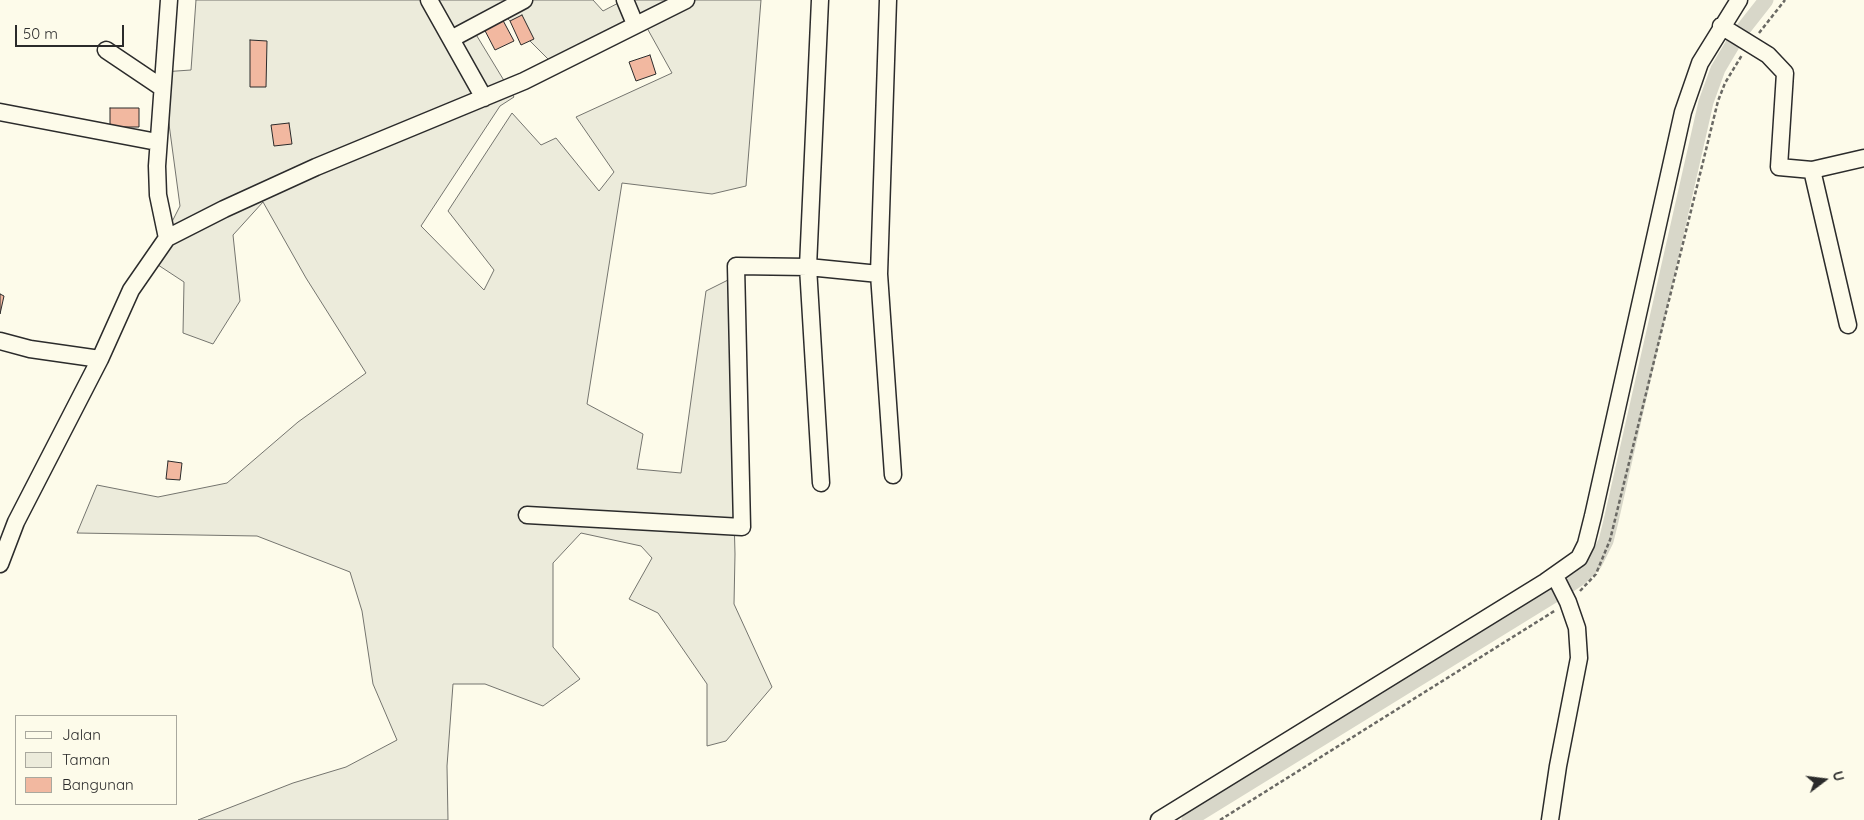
<!DOCTYPE html>
<style>
body{margin:0}
#map{position:relative;width:1864px;height:820px;overflow:hidden;background:#fdfbea;font-family:Quicksand,sans-serif}
canvas{display:block}
.legend{position:absolute;left:15px;top:715px;width:162px;height:90px;box-sizing:border-box;background:#fdfbea;border:1px solid #a9a89e;margin:0;padding:6px 9px;list-style:none;font-size:15px;color:#2b2b2b}
.legend li{display:flex;align-items:center;gap:10px;height:25px}
.legend b{width:25px;border:1px solid #a9a89e}
.north{position:absolute;left:1799px;top:755px;width:50px;height:50px;-webkit-text-stroke:4px #fdfbea;paint-order:stroke;rotate:75deg;font-size:14px;font-weight:700;line-height:20px;text-align:center;color:#2b2b2b}
.north::after{content:'';display:block;margin:auto;width:18px;height:22px;background:#2b2b2b;clip-path:polygon(50% 0,100% 100%,50% 72%,0 100%)}
.scale{position:absolute;left:15px;top:25px;width:109px;height:22px;box-sizing:border-box;border:2px solid #2b2b2b;border-top:0;padding-left:6px;font-size:15px;line-height:18px;white-space:nowrap;color:#2b2b2b;-webkit-text-stroke:4px #fdfbea;paint-order:stroke}
</style>
<div id="map">
<canvas width="1864" height="820"></canvas>
<ul class="legend">
<li><b style="height:6px;background:#fdfbea"></b>Jalan</li>
<li><b style="height:14px;background:#ecebdb"></b>Taman</li>
<li><b style="height:14px;background:#f2b8a0"></b>Bangunan</li>
</ul>
<div class="north">U</div>
<div class="scale">50 m</div>
</div>
<script>
const ctx = document.querySelector('canvas').getContext('2d');
ctx.lineJoin = 'round';
function fill(path, color) { ctx.fillStyle = color; ctx.fill(path, 'evenodd'); }
const shape = rows => new Path2D(rows.map(r => 'M' + r).join(''));
function trace(path, color, width, dash) { ctx.strokeStyle = color; ctx.lineWidth = width; ctx.lineCap = dash ? 'butt' : 'round'; ctx.setLineDash(dash || []); ctx.stroke(path); }
const green = shape([
 [196,0,593,0,603,11,624,0,761,0,746,186,712,194,622,183,587,404,643,434,637,469,681,473,706,291,728,280,735,554,734,604,772,687,726,741,707,746,707,684,658,613,629,599,652,558,641,546,581,533,553,563,553,647,580,679,543,706,485,684,453,684,447,766,448,820,198,820,293,783,346,767,397,740,373,684,362,611,350,572,257,536,77,533,97,485,158,497,227,483,298,422,366,373,306,278,263,202,233,235,240,301,213,344,183,333,184,282,152,261,180,206,162,72,191,70,196,0],
 [496,7,554,65,642,19,672,73,576,117,614,172,599,191,556,138,541,145,512,113,448,211,494,270,484,290,421,226,500,106,514,97,469,23,496,7]
]);
fill(green, '#ecebdb');
trace(green, '#74746e', 1);
trace(shape([
 [1189,820,1559,592,1580,578,1595,563,1606,541,1611,521,1706,102,1718,69,1737,37,1766,0]
]), '#d8d7c9', 15);
const building = shape([
 [499,13,514,41,495,50,481,23,499,13],
 [522,15,534,39,521,45,510,21,522,15],
 [250,40,267,41,266,87,250,87,250,40],
 [650,55,656,74,636,81,629,62,650,55],
 [110,108,139,108,139,127,110,127,110,108],
 [289,123,292,144,274,146,271,125,289,123],
 [0,294,4,296,0,314,0,294],
 [168,461,182,463,180,480,166,479,168,461]
]);
fill(building, '#f2b8a0');
trace(building, '#2b2b2b', 1);
const minor = shape([
 [429,0,484,98],
 [625,0,635,24],
 [820,0,808,267,821,483],
 [888,0,879,274,893,475],
 [1721,26,1768,55,1785,73,1779,167,1812,170,1864,158],
 [451,39,524,0],
 [106,50,161,87],
 [0,112,157,142],
 [1812,170,1848,325],
 [167,238,158,195,157,166,169,0],
 [0,341,30,349,100,359],
 [527,515,742,527,736,266,808,267,879,274],
 [0,564,16,522,100,359,131,290,167,238,224,209,316,167,524,81,686,0],
 [1159,820,1545,582,1579,558,1586,544,1593,516,1683,112,1700,63,1739,0],
 [1550,820,1558,766,1579,658,1577,628,1568,602,1555,576]
]);
trace(minor, '#2b2b2b', 19);
trace(shape([
 [1759,33,1785,0],
 [1580,591,1596,574,1610,540,1718,101,1725,83,1742,55],
 [1220,820,1556,610]
]), '#6a6964', 2.5, [4, 2.5]);
trace(minor, '#fdfbea', 16);
</script>
